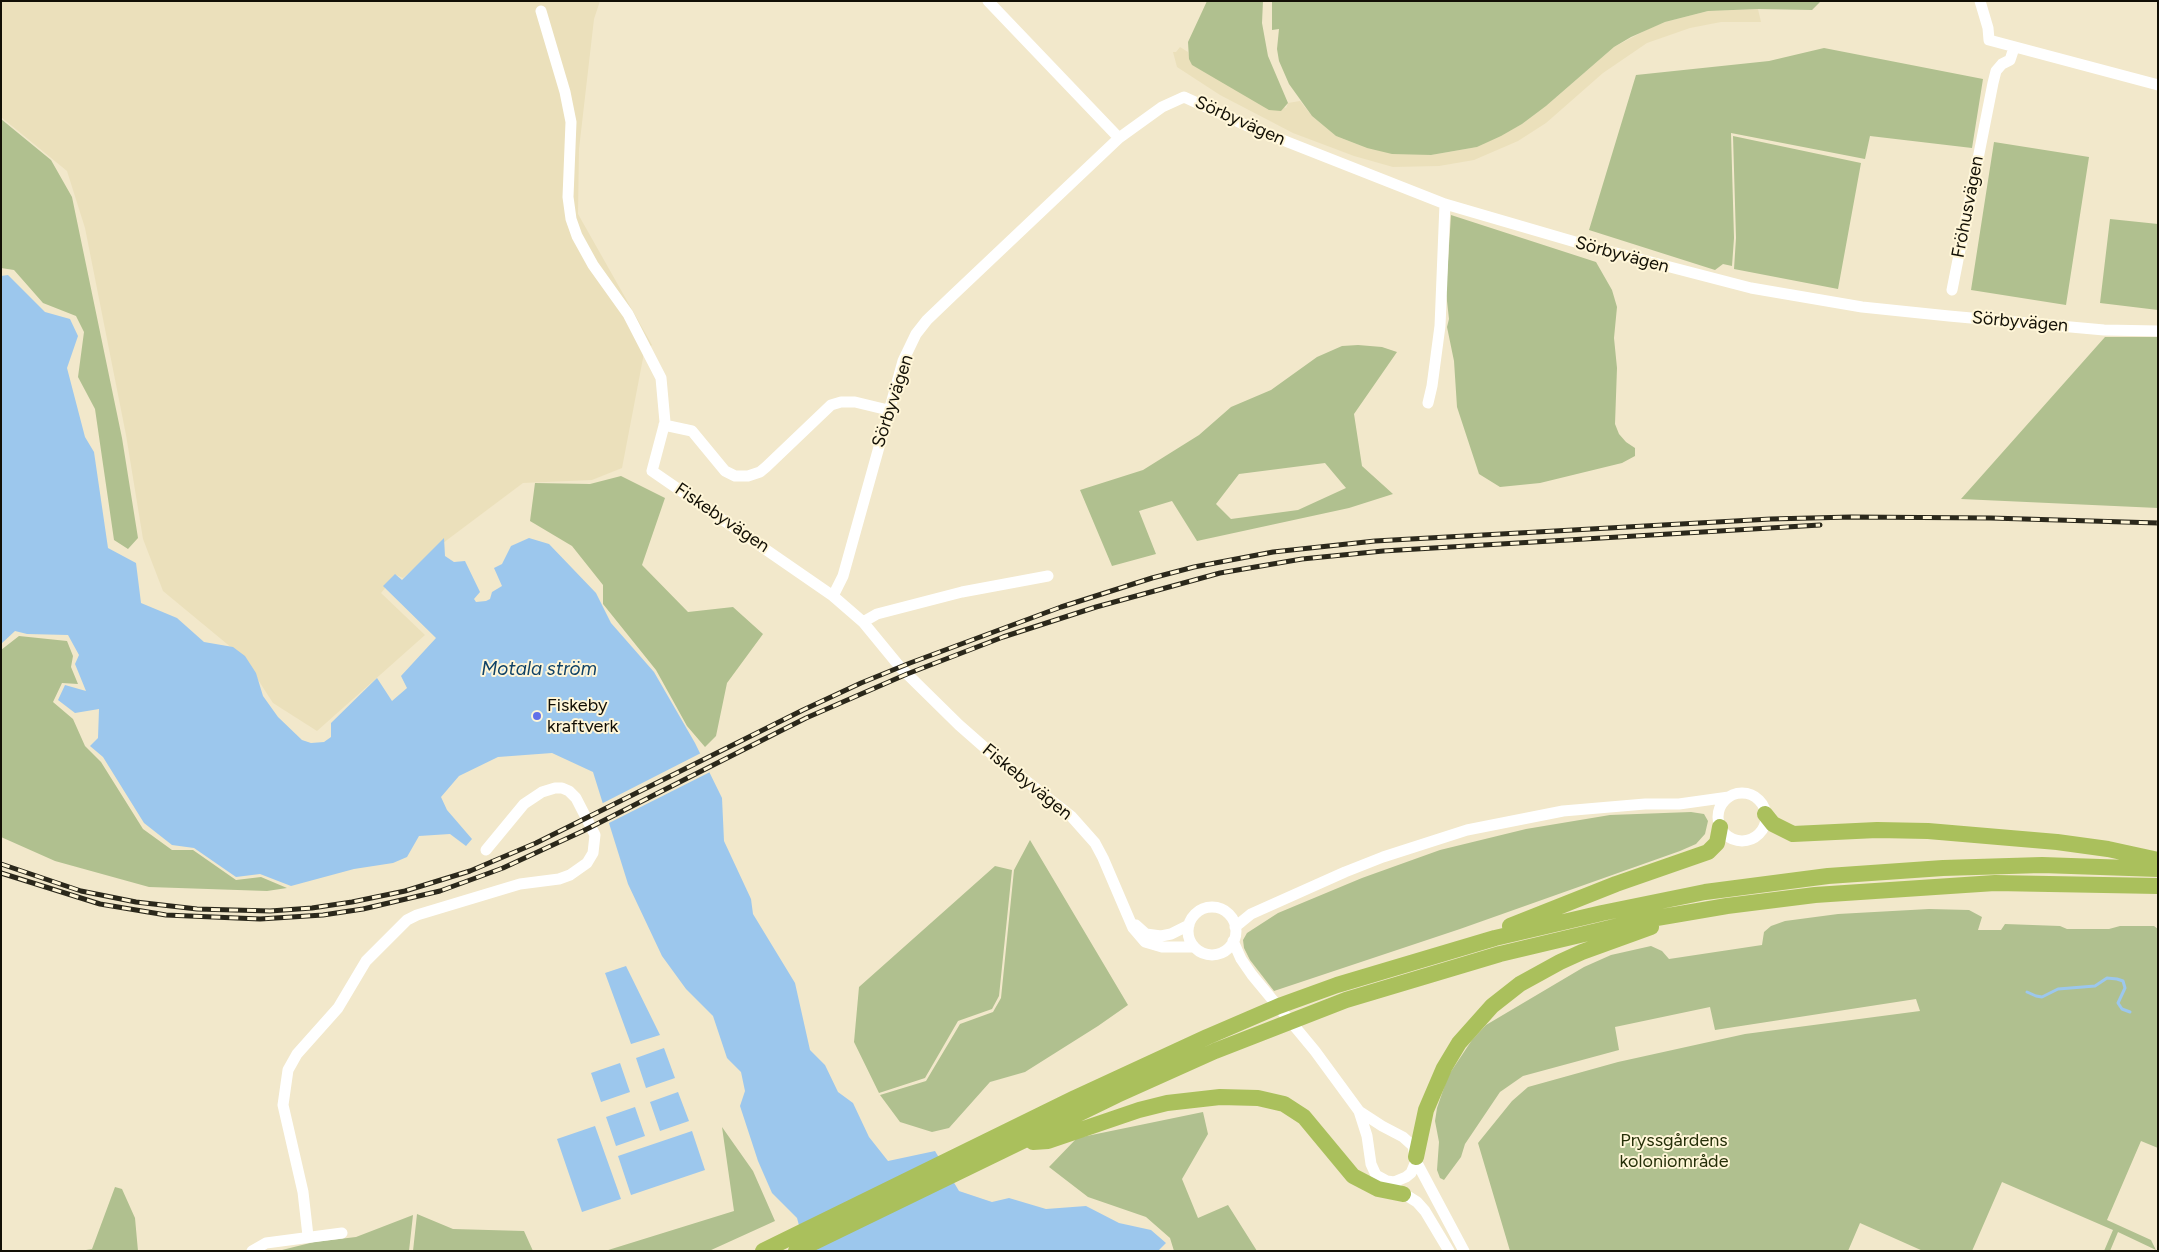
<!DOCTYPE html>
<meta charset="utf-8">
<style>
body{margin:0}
#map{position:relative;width:2159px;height:1252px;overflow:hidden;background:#f2e8cb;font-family:Figtree,sans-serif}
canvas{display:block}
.frame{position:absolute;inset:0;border:2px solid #120f05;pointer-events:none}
</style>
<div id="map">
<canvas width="2159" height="1252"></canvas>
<div class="frame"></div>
</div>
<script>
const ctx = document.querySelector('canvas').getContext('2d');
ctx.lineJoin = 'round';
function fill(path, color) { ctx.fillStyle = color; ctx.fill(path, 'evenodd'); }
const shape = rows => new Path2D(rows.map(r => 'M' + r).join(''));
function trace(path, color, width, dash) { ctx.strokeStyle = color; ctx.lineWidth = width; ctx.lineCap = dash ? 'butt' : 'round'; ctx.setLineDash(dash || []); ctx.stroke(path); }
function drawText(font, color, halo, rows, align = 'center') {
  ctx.font = font + ' Figtree,sans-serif'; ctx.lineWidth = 4; ctx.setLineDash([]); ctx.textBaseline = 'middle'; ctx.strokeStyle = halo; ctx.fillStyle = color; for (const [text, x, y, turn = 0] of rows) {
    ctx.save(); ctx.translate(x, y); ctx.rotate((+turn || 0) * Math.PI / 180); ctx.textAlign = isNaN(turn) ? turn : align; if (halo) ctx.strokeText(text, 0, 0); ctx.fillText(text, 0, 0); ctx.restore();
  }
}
fill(shape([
 [1,1,600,1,594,19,579,149,578,214,652,345,644,353,622,468,592,480,523,483,447,540,403,578,396,575,381,593,425,635,317,731,273,703,244,658,163,591,143,539,126,435,85,228,67,171,1,117],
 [1758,9,1761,22,1721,22,1690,28,1647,43,1603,73,1546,123,1518,141,1474,160,1439,166,1393,167,1354,156,1293,133,1220,95,1177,67,1173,52,1176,52,1180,47,1188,52,1192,65,1286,108,1288,103,1300,101,1312,116,1336,136,1349,141,1367,148,1431,155,1477,147,1522,124,1546,106,1614,47,1648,29,1665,22,1708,11]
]), '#ebe0bb');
fill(shape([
 [1207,1,1263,1,1262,23,1268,56,1288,103,1281,111,1269,110,1192,65,1189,59,1188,42],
 [1272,1,1821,1,1812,10,1758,9,1708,11,1665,22,1631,37,1614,47,1546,106,1522,124,1501,136,1477,147,1431,155,1392,154,1367,148,1336,136,1312,116,1289,84,1279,61,1277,49,1279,29,1272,30],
 [1824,48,1983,79,1972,148,1870,136,1865,159,1731,133,1734,238,1732,266,1723,264,1715,270,1589,230,1636,75,1769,61],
 [1,119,51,160,72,197,122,438,138,538,128,549,114,540,95,409,78,377,84,332,76,316,43,303,14,270,1,268],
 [1733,136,1861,163,1838,289,1734,269,1736,238],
 [1994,142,2089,157,2066,305,1971,290],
 [1451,215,1596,262,1612,290,1617,307,1614,338,1617,368,1615,424,1619,434,1626,442,1635,448,1635,456,1622,463,1540,483,1500,487,1479,474,1457,407,1454,361,1447,327,1449,319,1446,292],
 [2110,219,2158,224,2158,310,2100,303],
 [2105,337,2158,337,2158,508,1961,499],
 [1358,345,1382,347,1397,352,1354,414,1362,466,1393,494,1349,508,1197,541,1172,501,1139,511,1156,554,1112,566,1080,490,1143,470,1199,435,1231,407,1271,390,1317,357,1342,346],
 [1325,463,1346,488,1298,510,1231,519,1216,504,1239,474],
 [621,476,665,498,642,565,688,612,733,607,763,634,727,683,716,736,705,747,687,726,656,670,603,604,603,585,572,546,530,521,535,483,590,484],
 [19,636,67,641,73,656,71,667,78,684,62,683,53,702,73,719,85,746,101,762,143,829,172,850,193,850,236,880,261,877,287,888,267,891,149,887,55,861,1,837,1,650],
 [1691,812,1704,814,1708,821,1705,834,1696,844,1680,851,1460,929,1274,991,1250,960,1244,948,1243,940,1247,933,1278,913,1362,878,1440,850,1526,829,1610,815],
 [1030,840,1128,1005,1098,1026,1025,1072,990,1082,949,1128,932,1132,900,1122,880,1095,926,1081,960,1024,993,1012,1001,998,1014,870],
 [995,866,1012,870,999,996,992,1009,958,1021,925,1078,879,1093,854,1042,859,987],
 [1929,909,1969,910,1982,917,1978,930,2001,930,2005,924,2060,926,2067,929,2109,929,2120,926,2154,926,2158,929,2158,1148,2141,1141,2107,1220,2151,1240,2156,1250,2118,1232,2110,1251,2104,1251,2113,1230,2002,1182,1972,1251,1923,1251,1860,1223,1848,1251,1510,1251,1478,1143,1512,1101,1528,1087,1618,1062,1745,1034,1920,1011,1916,999,1715,1030,1710,1007,1615,1027,1619,1050,1523,1076,1500,1092,1465,1144,1461,1157,1444,1180,1440,1178,1437,1170,1439,1142,1435,1121,1437,1108,1448,1076,1472,1040,1486,1025,1584,967,1611,955,1651,946,1662,951,1669,959,1762,945,1764,932,1771,926,1785,921,1838,914],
 [1203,1112,1208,1134,1182,1179,1198,1218,1228,1205,1257,1251,1174,1251,1170,1238,1146,1217,1088,1197,1049,1167,1077,1138],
 [722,1127,753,1171,775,1221,709,1251,605,1251,734,1211],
 [115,1187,122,1189,135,1218,138,1251,80,1251,92,1249],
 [417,1214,453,1229,524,1231,533,1251,413,1251],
 [413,1215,409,1251,278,1251,314,1242,356,1237]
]), '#b0c08f');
fill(shape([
 [8,275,45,312,70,319,78,336,67,368,85,437,94,452,108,548,136,563,141,603,177,618,204,642,233,647,245,656,256,673,263,696,278,717,302,740,311,743,324,742,331,737,331,723,377,678,392,701,407,688,401,676,436,638,383,586,395,574,402,580,444,538,445,556,454,562,465,561,480,592,474,599,476,602,486,601,490,599,492,592,502,586,494,568,502,564,511,546,529,538,549,544,596,593,611,623,654,672,695,743,722,798,724,841,751,899,753,914,795,983,810,1050,825,1065,838,1092,853,1103,869,1137,888,1161,935,1151,959,1191,992,1202,1009,1198,1046,1209,1086,1206,1119,1223,1151,1230,1166,1243,1158,1251,806,1251,797,1218,772,1193,758,1161,740,1106,745,1091,741,1072,727,1058,713,1016,686,989,662,956,628,884,593,772,552,753,498,757,459,776,441,797,447,810,472,839,466,846,450,834,419,836,407,857,393,863,354,869,291,886,260,874,236,877,194,848,172,845,144,823,103,757,90,746,98,738,99,709,75,713,58,700,65,685,86,691,75,664,79,655,68,635,27,634,15,631,1,644,1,276],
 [626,966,660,1035,631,1044,605,973],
 [664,1048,675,1078,646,1088,636,1058],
 [620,1063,630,1092,601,1102,591,1073],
 [678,1092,689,1121,660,1131,650,1102],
 [635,1107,645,1136,616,1146,606,1117],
 [595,1126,621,1199,582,1212,557,1139],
 [692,1131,705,1170,631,1195,618,1156]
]), '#9cc7ed');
fill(shape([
 [703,752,712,771,607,824,601,804]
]), '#f2e8cb');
trace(shape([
 [2027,992,2036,996,2042,997,2058,989,2095,986,2107,978,2117,979,2123,981,2125,988,2118,1003,2122,1009,2130,1012]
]), '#9cc7ed', 3);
trace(shape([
 [1980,1,1988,28,1989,40,2158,85],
 [541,11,565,92,571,122,568,197,571,219,577,236,593,265,628,314,661,378,665,422,652,471,833,596,863,622,900,667,959,725,992,754,1071,816,1095,843,1103,858,1133,928,1145,942,1162,947,1194,947],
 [1119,138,1162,107,1184,97,1252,128,1445,204,1589,246,1751,288,1862,307,1949,316,2104,330,2158,331],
 [1952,290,1993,83,1996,71,2002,64,2010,60,2014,48],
 [1428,403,1432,386,1440,326,1445,204],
 [664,425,692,431,725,471,735,476,748,476,760,472,766,467,831,405,841,402,855,402,888,410],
 [833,596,843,576,903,361,916,334,927,320,951,297,1119,138,988,1],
 [863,622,877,614,962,592,1048,576],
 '1718 817a24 24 0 1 1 48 0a24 24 0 1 1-48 0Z',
 '1188 931a24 24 0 1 1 48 0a24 24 0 1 1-48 0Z',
 [1136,925,1146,934,1161,936,1171,934,1189,925],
 [1235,927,1251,914,1345,872,1383,857,1467,830,1563,811,1645,804,1679,804,1729,797],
 [1233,941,1241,959,1252,975,1315,1051,1359,1111,1367,1136,1371,1164,1376,1175,1387,1181,1394,1182,1406,1177,1411,1173,1416,1161,1413,1146,1403,1137,1382,1126,1359,1111],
 [1416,1161,1464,1251],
 [1398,1190,1417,1202,1425,1211,1449,1251],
 [308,1236,303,1192,283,1105,288,1070,297,1054,338,1008,366,961,407,920,417,915,520,884,559,879,570,875,587,863,593,853,595,835,576,798,569,791,562,788,555,788,542,792,524,804,486,850],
 [252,1251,266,1243,342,1233]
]), '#fff', 11);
trace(shape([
 [1765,814,1773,824,1793,834,1877,830,1928,831,2057,842,2108,849,2158,860],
 [1510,926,1616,884,1708,852,1717,843,1720,827],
 [1033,1142,1048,1141,1139,1110,1167,1103,1220,1097,1258,1098,1284,1104,1304,1117,1353,1176,1378,1189,1403,1194],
 [1416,1157,1426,1110,1444,1068,1459,1043,1492,1006,1520,984,1560,962,1582,952,1651,927],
 [763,1251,1075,1098,1207,1037,1279,1006,1337,985,1495,938,1602,913,1705,892,1828,876,1943,868,2042,865,2158,869],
 [796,1251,1117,1095,1215,1051,1346,1000,1500,954,1639,921,1727,906,1815,895,1995,883,2158,886]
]), '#aac05c', 16);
const rail = shape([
 [1,864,81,891,136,902,197,909,270,911,312,908,352,902,405,891,470,871,536,843,803,710,861,683,910,663,1061,607,1152,578,1194,567,1273,552,1375,541,1771,519,1851,517,1991,518,2158,523],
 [1,873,100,904,166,915,260,919,323,915,363,909,440,891,503,868,583,831,806,718,907,674,1003,637,1096,607,1220,573,1302,559,1383,551,1820,525]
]);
trace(rail, '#2b281b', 5);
trace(rail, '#fff6d8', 3, [9]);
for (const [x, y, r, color] of [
 [537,716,5,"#6271e9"]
]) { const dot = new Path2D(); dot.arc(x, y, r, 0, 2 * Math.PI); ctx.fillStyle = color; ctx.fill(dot); trace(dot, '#fff6d8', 2); }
drawText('18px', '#120f05', '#fff6d8', [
 ["Sörbyvägen",1240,121,24],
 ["Fröhusvägen",1968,207,-79],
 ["Sörbyvägen",1622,255,15],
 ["Sörbyvägen",2020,322,5],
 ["Sörbyvägen",893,401,-72],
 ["Fiskebyvägen",722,518,34],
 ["Fiskebyvägen",1027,782,39]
]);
drawText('18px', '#120f05', '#fff6d8', [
 ["Fiskeby",547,706],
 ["kraftverk",547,727]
], 'left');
drawText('18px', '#252f08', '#fff6d8', [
 ["Pryssgårdens",1674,1141],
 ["koloniområde",1674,1162]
]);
drawText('italic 19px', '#104266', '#fff6d8', [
 ["Motala ström",539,669]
]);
</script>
